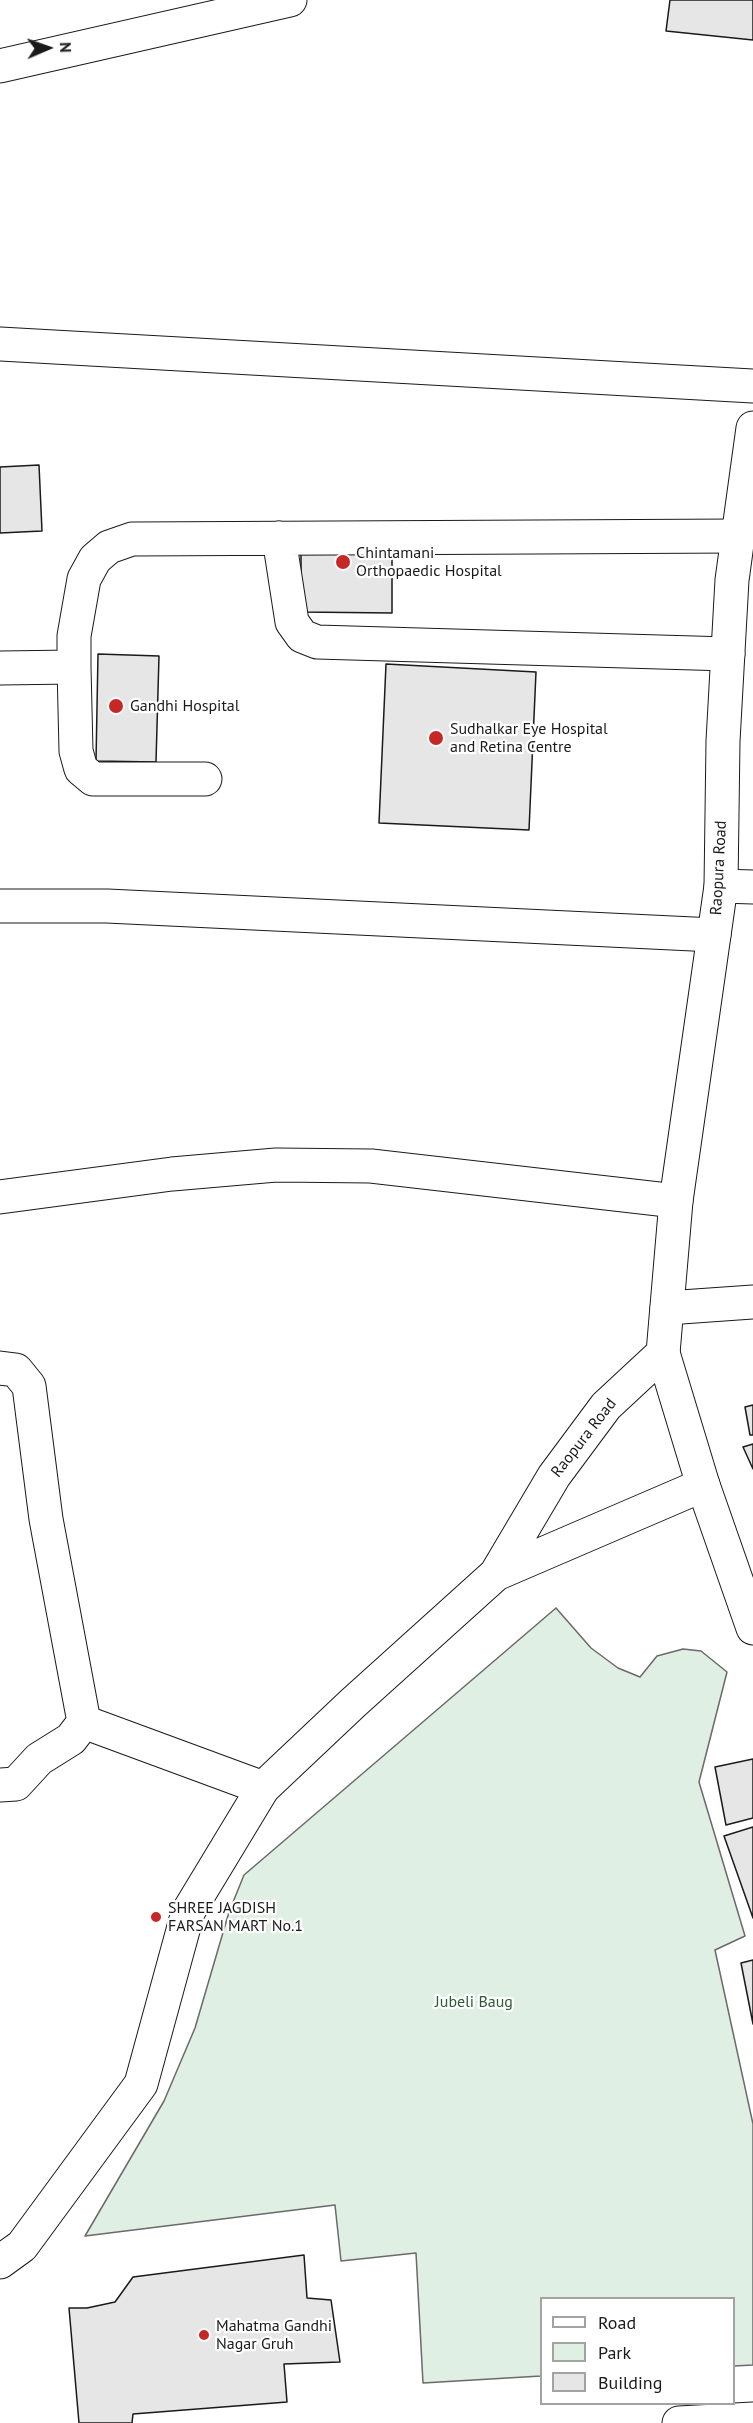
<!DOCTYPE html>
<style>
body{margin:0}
#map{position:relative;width:753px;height:2423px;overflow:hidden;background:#fff;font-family:"PT Sans",sans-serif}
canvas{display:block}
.legend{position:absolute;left:540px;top:2297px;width:195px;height:108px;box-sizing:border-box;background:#fff;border:2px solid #a3a3a3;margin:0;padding:8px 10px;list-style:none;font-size:18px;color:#1a1a1a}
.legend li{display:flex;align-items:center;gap:12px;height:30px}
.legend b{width:30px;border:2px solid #a3a3a3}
.north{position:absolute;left:18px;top:18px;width:60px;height:60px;-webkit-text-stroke:4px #fff;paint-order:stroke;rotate:88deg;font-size:16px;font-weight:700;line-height:24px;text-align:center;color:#1a1a1a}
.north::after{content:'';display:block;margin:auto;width:21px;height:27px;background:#1a1a1a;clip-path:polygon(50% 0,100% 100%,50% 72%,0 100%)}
</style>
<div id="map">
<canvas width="753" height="2423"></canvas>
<ul class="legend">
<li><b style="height:8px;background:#fff"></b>Road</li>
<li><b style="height:16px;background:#e0efe3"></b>Park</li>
<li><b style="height:16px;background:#e6e6e6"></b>Building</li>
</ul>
<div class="north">N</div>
</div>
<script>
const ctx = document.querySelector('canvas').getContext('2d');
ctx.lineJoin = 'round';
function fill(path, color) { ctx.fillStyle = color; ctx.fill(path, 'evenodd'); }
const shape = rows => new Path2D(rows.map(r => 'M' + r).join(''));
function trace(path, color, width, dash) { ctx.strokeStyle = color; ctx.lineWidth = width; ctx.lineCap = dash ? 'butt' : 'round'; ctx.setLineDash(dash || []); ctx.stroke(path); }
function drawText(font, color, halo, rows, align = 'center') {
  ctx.font = font + ' "PT Sans",sans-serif'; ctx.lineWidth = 4.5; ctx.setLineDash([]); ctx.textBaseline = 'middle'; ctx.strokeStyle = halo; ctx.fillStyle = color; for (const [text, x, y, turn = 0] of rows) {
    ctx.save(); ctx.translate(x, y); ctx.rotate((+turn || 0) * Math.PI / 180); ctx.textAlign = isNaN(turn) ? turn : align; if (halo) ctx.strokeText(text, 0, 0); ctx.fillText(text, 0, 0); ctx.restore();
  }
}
const green = shape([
 [556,1608,591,1648,618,1668,640,1677,657,1656,683,1649,701,1651,727,1672,699,1782,745,1936,715,1950,753,2124,753,2365,734,2366,734,2298,542,2298,541,2376,423,2383,416,2253,341,2261,335,2205,85,2236,164,2101,195,2028,229,1912,244,1875,556,1608]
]);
fill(green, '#e0efe3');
trace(green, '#6a6a6a', 1.5);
const building = shape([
 [670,0,753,0,753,40,666,31,670,0],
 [39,465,42,531,0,533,0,467,39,465],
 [301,551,392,552,392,613,301,612,301,551],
 [98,654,159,656,156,762,96,761,98,654],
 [386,664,536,672,529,830,379,823,386,664],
 [753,1405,753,1435,750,1435,745,1407,753,1405],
 [753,1444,753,1469,743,1447,753,1444],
 [753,1759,753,1818,726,1825,715,1767,753,1759],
 [753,1827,753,1918,724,1836,753,1827],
 [753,1960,753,2024,741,1963,753,1960],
 [304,2255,307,2298,331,2300,340,2362,284,2364,287,2402,133,2414,132,2423,79,2423,69,2308,87,2308,115,2302,133,2277,304,2255]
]);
fill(building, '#e6e6e6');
trace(building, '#1a1a1a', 1.5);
const street = shape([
 [0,344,753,386],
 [279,538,292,622,302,636,317,642,728,654],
 [74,667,76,751,81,769,93,779,205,779],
 [0,668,74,667,74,636,84,579,95,559,109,547,132,539,738,536],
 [721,886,753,887],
 [0,906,107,906,714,935],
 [0,1197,172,1174,276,1165,371,1166,676,1201],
 [667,1308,753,1302],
 [0,1368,16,1370,29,1386,46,1519,84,1722,263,1788],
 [0,1785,16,1784,39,1759,71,1739,84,1722]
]);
const secondary = shape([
 [0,66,290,0],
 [663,1353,703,1485,753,1628],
 [679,2423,753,2419]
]);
const primary = shape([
 [496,1574,554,1476,606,1406,663,1353,676,1201,721,886,723,741,732,580,753,428],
 [0,2262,22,2246,141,2084,188,1912,263,1788,353,1703,496,1574,703,1485]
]);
trace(street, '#1a1a1a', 35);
trace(secondary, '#1a1a1a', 35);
trace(primary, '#1a1a1a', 35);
trace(street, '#fff', 33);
trace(secondary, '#fff', 33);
trace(primary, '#fff', 33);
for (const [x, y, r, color] of [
 [343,562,8,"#c62828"],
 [116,706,8,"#c62828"],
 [436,738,8,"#c62828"],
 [156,1917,6,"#c62828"],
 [204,2335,6,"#c62828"]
]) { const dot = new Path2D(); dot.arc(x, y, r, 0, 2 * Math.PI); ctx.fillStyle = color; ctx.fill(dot); trace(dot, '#fff', 2); }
drawText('16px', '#1a1a1a', '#fff', [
 ["Chintamani",356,553],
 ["Orthopaedic Hospital",356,571],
 ["Gandhi Hospital",130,706],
 ["Sudhalkar Eye Hospital",450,729],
 ["and Retina Centre",450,747],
 ["SHREE JAGDISH",168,1908],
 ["FARSAN MART No.1",168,1926],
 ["Mahatma Gandhi",216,2326],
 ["Nagar Gruh",216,2344]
], 'left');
drawText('16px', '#1a1a1a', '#fff', [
 ["Raopura Road",719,868,-87],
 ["Raopura Road",584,1438,-52]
]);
drawText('16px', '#2b5a34', '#fff', [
 ["Jubeli Baug",474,2002]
]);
</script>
